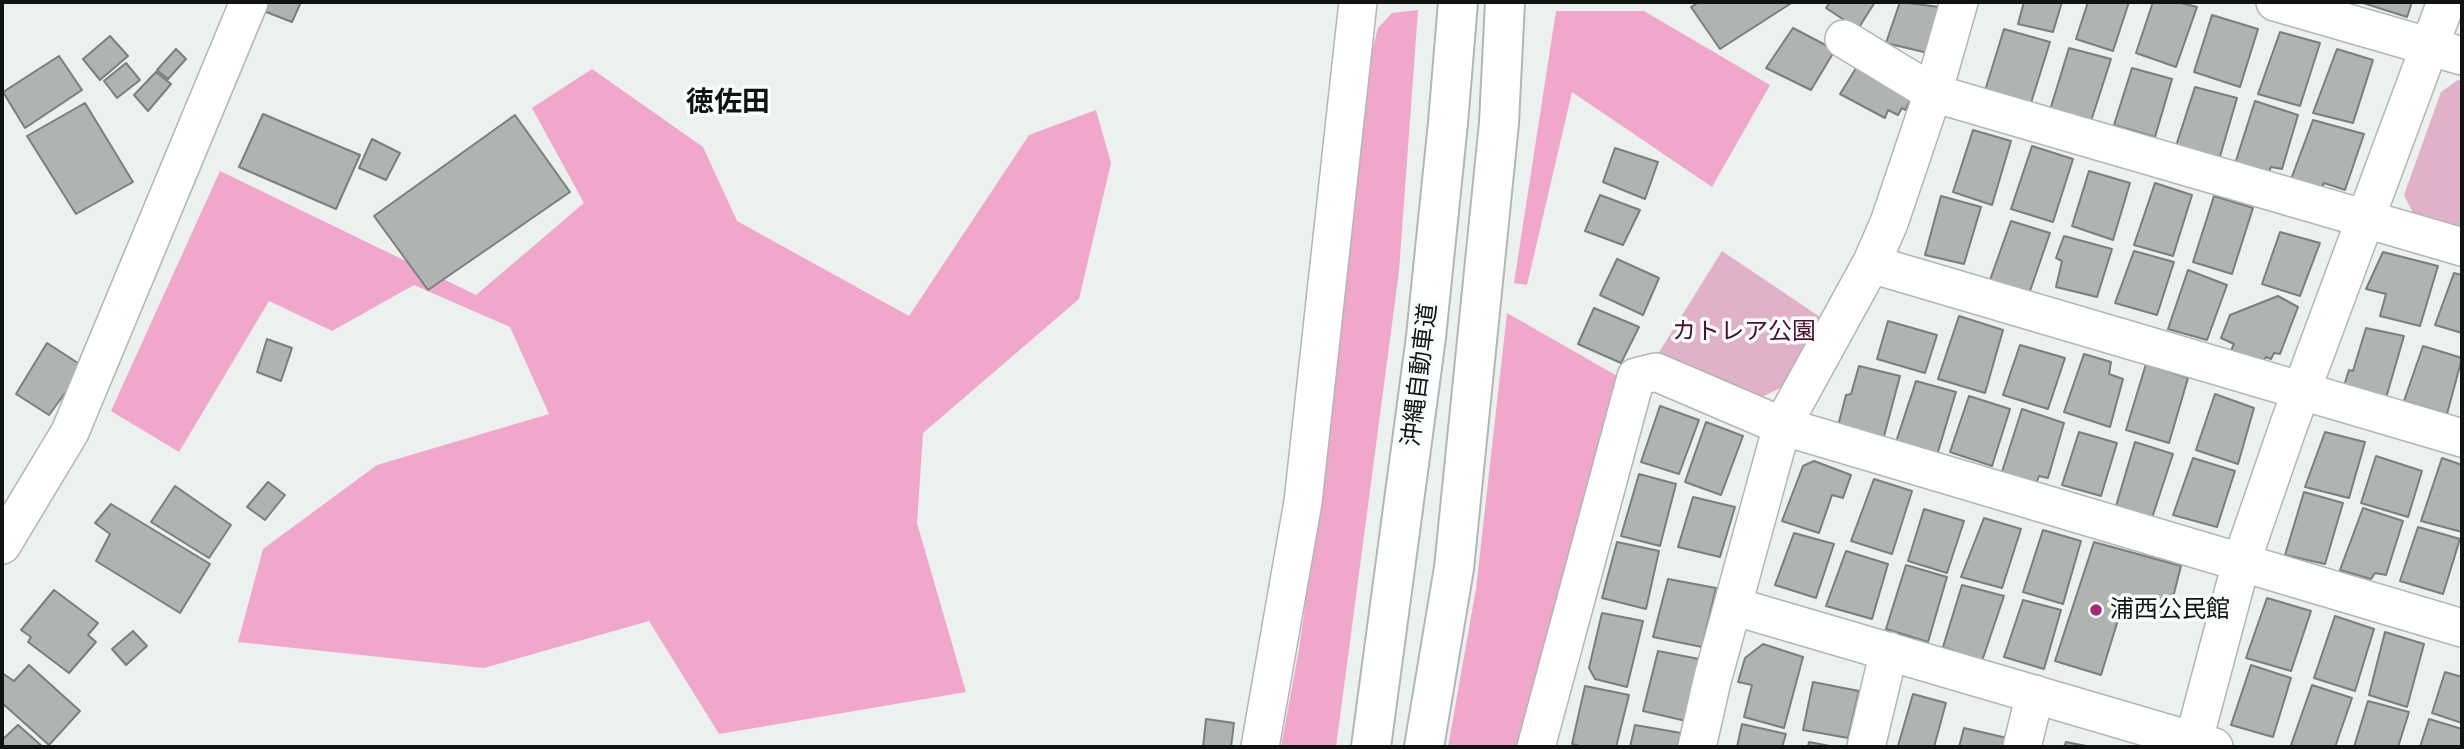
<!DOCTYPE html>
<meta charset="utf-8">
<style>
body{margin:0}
#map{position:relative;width:2464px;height:749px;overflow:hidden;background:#ebf1ed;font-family:"Alegreya Sans",sans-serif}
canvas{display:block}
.frame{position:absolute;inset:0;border:4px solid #111311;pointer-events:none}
</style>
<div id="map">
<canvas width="2464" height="749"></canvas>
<div class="frame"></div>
</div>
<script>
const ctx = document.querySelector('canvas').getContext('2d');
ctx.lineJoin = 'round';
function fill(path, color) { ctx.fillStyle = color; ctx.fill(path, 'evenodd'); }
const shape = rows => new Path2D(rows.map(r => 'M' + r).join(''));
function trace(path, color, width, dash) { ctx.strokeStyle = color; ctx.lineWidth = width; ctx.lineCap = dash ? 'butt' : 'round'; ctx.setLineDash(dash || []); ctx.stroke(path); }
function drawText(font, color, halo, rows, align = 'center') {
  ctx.font = font + ' "Alegreya Sans","Noto Sans JP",sans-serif'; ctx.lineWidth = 7; ctx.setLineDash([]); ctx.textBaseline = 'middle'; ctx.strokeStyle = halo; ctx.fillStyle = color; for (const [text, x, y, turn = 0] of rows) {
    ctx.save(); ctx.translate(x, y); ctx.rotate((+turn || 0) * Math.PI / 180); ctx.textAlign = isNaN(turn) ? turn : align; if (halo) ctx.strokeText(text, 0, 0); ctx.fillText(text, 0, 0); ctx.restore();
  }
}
fill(shape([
 [2458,80,2462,81,2462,237,2419,225,2404,195,2441,92],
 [1722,251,1820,317,1782,387,1758,399,1658,354]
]), '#e0b1c8');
fill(shape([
 [1418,10,1399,271,1336,747,1281,747,1299,649,1313,550,1365,79,1378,28,1392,13],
 [1556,11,1644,11,1770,85,1712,187,1572,92,1527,285,1514,283],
 [592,69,703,147,737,221,909,316,1029,135,1096,110,1111,163,1079,299,923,433,917,523,966,692,719,734,649,621,484,668,238,642,263,549,377,465,549,414,510,327,414,285,332,331,269,301,179,452,111,411,220,171,476,295,584,203,532,108],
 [1507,313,1619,377,1519,747,1448,747,1476,589]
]), '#f1a6cc');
const building = shape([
 [265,2,301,2,292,22,261,10,265,2],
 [1699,2,1793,2,1720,49,1691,7,1699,2],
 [1830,2,1875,2,1858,29,1826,8,1830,2],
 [1900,2,1940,7,1928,53,1886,43,1900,2],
 [2024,2,2062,2,2053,32,2018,24,2024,2],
 [2088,2,2129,2,2113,51,2076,39,2088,2],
 [2153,2,2177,2,2197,7,2176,67,2136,53,2153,2],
 [2360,2,2412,2,2407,17,2360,2],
 [2212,15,2258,29,2240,87,2194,72,2212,15],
 [1793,28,1835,50,1811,90,1766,68,1793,28],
 [2004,29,2050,42,2030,106,1984,94,2004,29],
 [2280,32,2320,43,2300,106,2258,94,2280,32],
 [110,36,128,56,100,80,83,59,110,36],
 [2069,48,2111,59,2091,121,2050,110,2069,48],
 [176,49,186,59,168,79,157,70,176,49],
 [2337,49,2373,60,2353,123,2313,113,2337,49],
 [59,56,82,90,25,128,3,92,59,56],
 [126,63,140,80,117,98,104,81,126,63],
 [1858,65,1913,95,1905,110,1902,108,1898,115,1888,110,1885,118,1840,94,1858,65],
 [2132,68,2172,79,2155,137,2114,125,2132,68],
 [156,72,171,84,148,111,134,95,156,72],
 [2195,87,2237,98,2219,160,2175,149,2195,87],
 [2255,101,2298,115,2282,169,2271,167,2267,177,2234,167,2255,101],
 [85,103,133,182,76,214,27,136,85,103],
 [263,114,360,155,336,209,239,167,263,114],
 [515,115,570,192,428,290,374,216,515,115],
 [2313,120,2364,134,2345,190,2324,183,2321,190,2290,182,2313,120],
 [1973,130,2011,141,1992,205,1953,192,1973,130],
 [372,139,400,153,386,180,359,168,372,139],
 [2032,146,2073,159,2053,222,2011,209,2032,146],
 [1615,148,1658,162,1645,199,1603,182,1615,148],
 [2089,171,2130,183,2113,240,2072,226,2089,171],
 [2155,183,2192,195,2173,256,2134,245,2155,183],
 [1600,195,1640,210,1623,245,1585,231,1600,195],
 [1941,196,1981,207,1964,264,1925,255,1941,196],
 [2214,196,2253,208,2232,274,2193,262,2214,196],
 [2011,221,2050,233,2029,294,1990,280,2011,221],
 [2280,232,2320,243,2300,296,2262,284,2280,232],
 [2064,236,2112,249,2097,297,2056,287,2062,261,2056,258,2064,236],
 [2134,251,2174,262,2157,315,2115,303,2134,251],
 [2383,252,2438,266,2420,326,2380,316,2386,294,2366,289,2383,252],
 [1617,259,1659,278,1643,315,1600,295,1617,259],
 [2188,270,2227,285,2207,340,2168,329,2188,270],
 [2454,273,2462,275,2462,333,2435,325,2454,273],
 [2278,296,2298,307,2280,354,2274,353,2271,359,2266,357,2260,366,2229,355,2234,344,2221,338,2230,315,2278,296],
 [1594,308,1639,327,1621,363,1578,344,1594,308],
 [1959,316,2003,330,1985,393,1938,379,1959,316],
 [1888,321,1937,335,1925,373,1877,359,1888,321],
 [2366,328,2404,336,2386,398,2343,389,2349,370,2353,371,2366,328],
 [267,339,292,348,281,381,257,372,267,339],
 [47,343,84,367,49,415,16,394,47,343],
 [2020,345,2065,358,2048,409,2003,395,2020,345],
 [2423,346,2462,358,2447,414,2404,401,2423,346],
 [2084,354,2111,362,2109,374,2123,379,2110,427,2064,412,2084,354],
 [2146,364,2188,378,2169,443,2126,430,2146,364],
 [1859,366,1900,376,1883,440,1837,430,1846,395,1851,394,1859,366],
 [1916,381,1956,392,1937,455,1895,445,1916,381],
 [2215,394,2254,408,2238,464,2196,450,2215,394],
 [1969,396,2010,409,1992,466,1950,452,1969,396],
 [1660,406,1699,420,1679,474,1641,462,1660,406],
 [2022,409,2064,423,2048,478,2039,476,2034,489,2000,478,2022,409],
 [1706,422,1743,436,1721,495,1685,482,1706,422],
 [2079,432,2117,443,2101,496,2062,485,2079,432],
 [2325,432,2365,442,2349,498,2305,487,2325,432],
 [2135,442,2173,454,2152,518,2116,506,2135,442],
 [2376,456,2422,471,2408,517,2361,503,2376,456],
 [2193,458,2235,471,2217,527,2173,515,2193,458],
 [2442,458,2462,465,2462,532,2421,521,2442,458],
 [1814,461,1851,475,1843,498,1832,495,1819,533,1782,521,1803,466,1814,461],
 [1639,474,1676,484,1660,546,1621,536,1639,474],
 [1874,479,1912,491,1892,554,1851,541,1874,479],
 [268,482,285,495,265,520,247,507,268,482],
 [175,486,231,525,209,558,151,522,175,486],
 [2304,492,2343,503,2325,564,2285,555,2304,492],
 [1693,497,1735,507,1720,557,1678,547,1693,497],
 [111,504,210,564,180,613,96,561,110,534,95,523,111,504],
 [2363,508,2403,521,2386,575,2375,573,2371,579,2340,570,2363,508],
 [1924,509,1964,521,1947,573,1908,561,1924,509],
 [1984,518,2021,529,2002,588,1961,577,1984,518],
 [2418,527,2460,539,2443,594,2400,581,2418,527],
 [2043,530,2081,541,2063,604,2023,592,2043,530],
 [1794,533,1834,544,1816,598,1775,585,1794,533],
 [1617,542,1659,551,1646,609,1602,598,1617,542],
 [2094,542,2181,566,2168,617,2123,604,2101,675,2055,661,2094,542],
 [1846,551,1888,564,1872,619,1826,606,1846,551],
 [1906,565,1947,577,1928,642,1886,629,1906,565],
 [1668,579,1716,588,1702,647,1653,637,1668,579],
 [1962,585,2004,596,1982,661,1943,647,1962,585],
 [54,590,98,623,88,635,96,642,69,673,28,642,31,637,21,630,54,590],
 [2267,598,2311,611,2291,671,2246,658,2267,598],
 [2023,600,2061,610,2044,669,2004,657,2023,600],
 [1602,613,1643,621,1627,687,1595,679,1589,668,1602,613],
 [2335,616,2374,629,2355,691,2314,678,2335,616],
 [133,631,147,646,126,665,112,649,133,631],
 [2385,632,2424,644,2407,707,2369,695,2385,632],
 [1763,644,1803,657,1784,728,1744,717,1752,685,1738,682,1745,658,1763,644],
 [1658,651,1699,659,1686,721,1643,711,1658,651],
 [29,665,80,711,49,745,2,703,2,673,14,681,29,665],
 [2251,665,2291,678,2273,737,2231,725,2251,665],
 [2445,672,2462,677,2462,723,2432,713,2445,672],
 [1813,682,1859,691,1848,738,1803,730,1813,682],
 [2312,685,2352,698,2335,747,2299,747,2291,745,2312,685],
 [1585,686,1629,695,1616,747,1584,747,1572,744,1585,686],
 [1913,694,1946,703,1934,747,1898,746,1913,694],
 [2368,701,2409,712,2398,747,2354,747,2368,701],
 [1206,719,1234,723,1231,747,1203,747,1206,719],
 [2429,719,2462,729,2462,747,2420,747,2429,719],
 [1742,724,1786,734,1782,747,1737,747,1742,724],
 [18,725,43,747,2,747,2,740,18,725],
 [1635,725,1681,733,1677,747,1630,747,1635,725],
 [1964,728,2007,738,2004,747,1959,747,1964,728],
 [1809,742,1835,747,1808,747,1809,742],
 [2066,742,2091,747,2064,747,2066,742]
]);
fill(building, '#afb4b0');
trace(building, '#797f7b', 2);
const minor = shape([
 [2275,2,2462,56],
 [1844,39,1933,93,2462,247],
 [1871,264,2462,438],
 [2,545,70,432,249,2],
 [1733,606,2214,747],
 [1260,747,1303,502,1358,2],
 [1536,747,1636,377,1656,372,1782,426,2462,628],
 [1697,747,1712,681,1782,426,1871,264,1889,223,1933,93,1959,2],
 [1866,747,1889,651],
 [2022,747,2035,694],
 [2192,747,2241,563,2288,427,2446,2]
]);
const highway = shape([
 [1371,747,1426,337,1448,123,1458,2],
 [1424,747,1454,568,1499,123,1505,2]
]);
trace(minor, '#b1b7b3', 40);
trace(highway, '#b1b7b3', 42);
trace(minor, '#fff', 37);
trace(highway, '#fff', 38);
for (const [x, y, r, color] of [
 [2096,610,7,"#a72776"]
]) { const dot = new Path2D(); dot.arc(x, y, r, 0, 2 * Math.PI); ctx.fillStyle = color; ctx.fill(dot); trace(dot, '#f8fffa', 2.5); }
drawText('24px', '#4d0d34', '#f8fffa', [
 ["カトレア公園",1744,332]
]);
drawText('24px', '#111311', '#f8fffa', [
 ["沖縄自動車道",1420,375,-83]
]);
drawText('24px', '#111311', '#f8fffa', [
 ["浦西公民館",2110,610]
], 'left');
drawText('bold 28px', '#111311', '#f8fffa', [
 ["徳佐田",728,103]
]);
</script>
